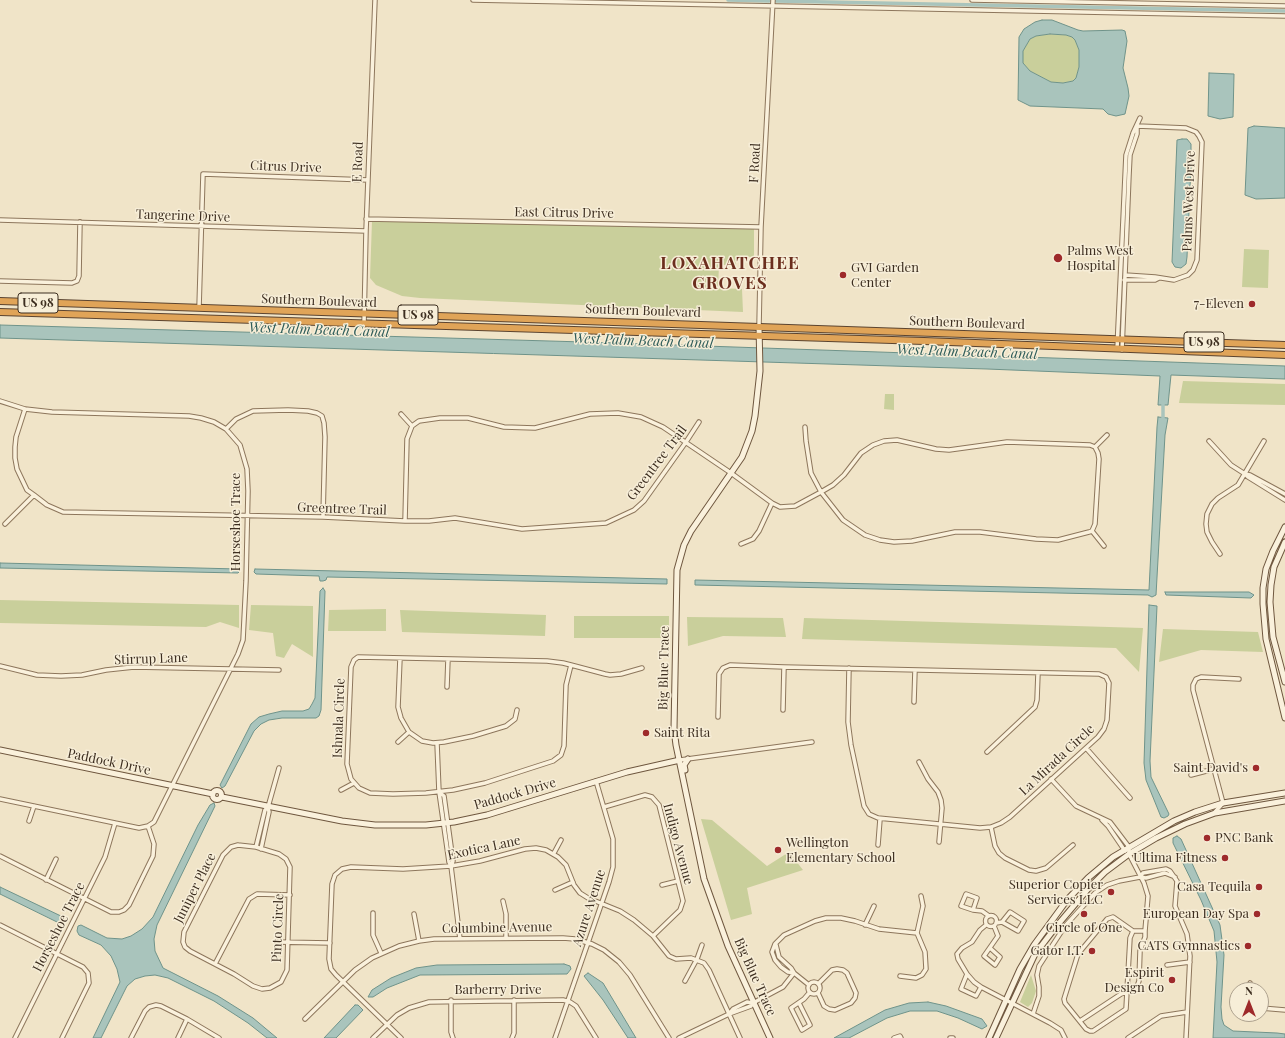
<!DOCTYPE html>
<style>
body{margin:0}
#map{position:relative;width:1285px;height:1038px;overflow:hidden;background:#f0e4c8;font-family:"Playfair Display",serif}
canvas{display:block}
.north{position:absolute;left:1229px;top:982px;width:40px;height:40px;box-sizing:border-box;background:#f7eed8;border:1px solid #ada18e;border-radius:50%;rotate:0deg;font-size:11px;font-weight:700;line-height:16px;text-align:center;color:#3d2e20}
.north::after{content:'';display:block;margin:auto;width:14px;height:18px;background:#9e2a2b;clip-path:polygon(50% 0,100% 100%,50% 72%,0 100%)}
</style>
<div id="map">
<canvas width="1285" height="1038"></canvas>
<div class="north">N</div>
</div>
<script>
const ctx = document.querySelector('canvas').getContext('2d');
ctx.lineJoin = 'round';
function fill(path, color) { ctx.fillStyle = color; ctx.fill(path, 'evenodd'); }
const shape = rows => new Path2D(rows.map(r => 'M' + r).join(''));
function trace(path, color, width, dash) { ctx.strokeStyle = color; ctx.lineWidth = width; ctx.lineCap = dash ? 'butt' : 'round'; ctx.setLineDash(dash || []); ctx.stroke(path); }
function drawText(font, color, halo, rows, align = 'center') {
  ctx.font = font + ' "Playfair Display",serif'; ctx.lineWidth = 3; ctx.setLineDash([]); ctx.textBaseline = 'middle'; ctx.strokeStyle = halo; ctx.fillStyle = color; for (const [text, x, y, turn = 0] of rows) {
    ctx.save(); ctx.translate(x, y); ctx.rotate((+turn || 0) * Math.PI / 180); ctx.textAlign = isNaN(turn) ? turn : align; if (halo) ctx.strokeText(text, 0, 0); ctx.fillText(text, 0, 0); ctx.restore();
  }
}
fill(shape([
 [1050,34,1066,35,1072,37,1075,40,1079,50,1079,67,1076,78,1073,81,1063,83,1051,82,1030,71,1023,63,1023,51,1030,39,1036,36],
 [372,221,754,228,754,257,736,256,736,265,719,265,718,288,742,289,743,312,420,298,402,296,376,285,370,278],
 [1244,249,1269,250,1268,288,1242,287],
 [1183,381,1285,384,1285,405,1179,403],
 [885,394,894,394,894,410,884,409],
 [0,600,239,605,239,628,220,622,206,627,0,623],
 [251,605,313,606,313,657,292,644,284,658,276,656,273,633,249,630],
 [386,609,386,631,328,631,329,610],
 [400,610,546,615,545,636,402,632],
 [574,616,669,616,669,638,574,638],
 [687,617,783,618,786,637,723,636,688,646],
 [804,618,1143,628,1139,672,1116,648,802,639],
 [1163,629,1258,632,1263,652,1201,650,1159,662],
 [701,819,712,820,767,866,789,852,803,870,747,888,752,914,731,920],
 [1031,975,1036,991,1032,1003,1028,1007,1020,1002]
]), '#c9cf9b');
const water = shape([
 [1042,20,1052,20,1078,30,1083,31,1122,30,1125,31,1127,41,1123,68,1128,88,1129,96,1125,114,1116,116,1108,114,1103,109,1030,106,1018,100,1019,37,1024,29,1035,22,1042,20],
 [1050,34,1066,35,1072,37,1075,40,1079,50,1079,67,1076,78,1073,81,1063,83,1051,82,1030,71,1023,63,1023,51,1030,39,1036,36,1050,34],
 [1209,73,1234,74,1233,117,1220,119,1208,116,1209,73],
 [1254,126,1285,128,1285,198,1256,199,1245,195,1248,128,1254,126],
 [1182,139,1187,139,1191,144,1191,165,1187,257,1186,264,1181,268,1175,267,1172,262,1177,140,1182,139],
 [0,325,618,343,1285,366,1285,379,1171,375,1168,405,1158,405,1160,376,987,369,0,338,0,325],
 [1158,417,1168,418,1165,435,1156,595,1152,597,1148,595,695,585,695,580,1149,590,1157,427,1158,417],
 [0,563,238,569,240,571,238,573,0,568,0,563],
 [255,569,667,579,667,584,327,577,326,580,323,581,320,581,319,576,256,574,254,572,255,569],
 [323,588,325,591,321,710,319,716,316,718,282,718,269,720,261,724,254,731,225,786,222,788,220,785,251,724,259,717,269,714,282,711,303,711,309,709,312,704,315,698,320,591,323,588],
 [1165,592,1249,592,1254,595,1251,598,1166,595,1165,592],
 [1149,605,1157,606,1150,761,1151,777,1169,814,1168,816,1164,818,1161,817,1146,780,1144,763,1149,605],
 [214,803,215,806,157,925,154,939,155,951,163,968,218,996,253,1018,277,1038,267,1038,248,1023,214,1001,168,978,155,975,145,976,135,979,127,986,101,1038,93,1038,120,982,117,969,111,956,101,945,79,935,77,931,78,926,81,925,107,938,122,939,131,936,142,929,153,917,198,825,210,805,214,803],
 [1177,836,1181,839,1220,925,1224,955,1221,1007,1222,1019,1224,1025,1233,1031,1277,1033,1285,1034,1285,1038,1213,1038,1217,962,1214,931,1201,900,1173,843,1173,838,1177,836],
 [0,887,63,917,63,921,57,922,0,894,0,887],
 [564,964,570,966,571,969,567,974,420,975,387,988,373,997,368,997,372,990,391,978,416,968,437,965,564,964],
 [588,973,603,983,636,1038,628,1038,603,1000,584,976,588,973],
 [928,1002,946,1006,982,1019,987,1026,982,1029,958,1018,937,1011,910,1011,887,1018,849,1038,834,1038,885,1010,909,1003,928,1002],
 [355,1005,358,1005,363,1010,336,1038,324,1038,355,1005]
]);
fill(water, '#a9c4bc');
trace(water, '#6f938a', 1);
trace(shape([
 [728,0,769,1],
 [776,1,1285,11],
 [1163,422,1163,402]
]), '#a9c4bc', 3.5);
const street = shape([
 [473,0,1285,16],
 [972,0,1285,6],
 [366,219,761,227],
 [0,220,366,231],
 [1125,275,1155,277,1174,280,1188,275,1193,270,1197,260,1202,142,1199,136,1196,132,1186,128,1137,126],
 [1124,280,1155,280,1159,278],
 [0,281,72,283,77,281,79,276,80,222],
 [199,308,203,174,368,180],
 [364,324,366,231,375,0],
 [759,326,761,227,773,0],
 [1117,349,1126,155,1133,133,1140,118],
 [1122,350,1129,175,1130,155,1137,134,1137,127],
 [0,401,25,409,52,412,189,416,201,418,214,422,226,429,240,445,247,469,248,491,246,581,243,640,238,654,154,822,148,826,139,828,0,799],
 [25,409,16,437,15,447,15,458,17,469,27,490,34,495,47,505,63,512,323,517,405,521,429,521,455,518,522,529,606,523,634,510,644,501,686,442,699,422],
 [401,414,412,426],
 [226,429,236,419,253,411,288,410,308,411,317,413,322,416,324,423,325,437,323,517],
 [1209,441,1231,465,1245,474,1248,477,1285,500],
 [1095,447,1107,435],
 [1245,474,1250,475,1285,494],
 [405,521,407,439,412,426,419,421,440,418,468,418,504,427,535,428,590,414,618,413,641,417,663,427,731,473,772,503,780,507,795,506,821,492,833,485,844,475,861,453,873,445,884,441,897,440,936,449,949,450,1007,442,1090,445,1095,447,1098,453,1099,459,1095,524,1092,531,1089,532,1058,540,1036,539,980,532,955,532,912,541,894,542,880,540,865,535,843,520,821,492,811,473,806,441,805,427],
 [5,524,34,495],
 [1092,531,1104,546],
 [741,544,753,539,759,531,772,503],
 [1220,554,1212,542,1207,532,1206,524,1207,514,1212,504,1218,498,1238,485,1264,441],
 [400,658,398,707,401,718,409,732,422,741,433,743,444,742,473,736,506,726,515,719,517,710],
 [571,665,566,685,564,746,561,755,553,761,485,783,453,790,426,793,393,794,370,793,359,788,351,779,347,764,351,667,354,660,358,657,547,661,563,663,571,665,605,674,610,675,621,674,642,668],
 [0,666,37,675,61,676,82,675,106,670,134,667,279,670],
 [447,687,448,659],
 [914,702,915,670],
 [783,710,784,667],
 [718,717,719,674,723,668,730,665,784,667,1099,674,1106,677,1109,683,1107,720,1104,729,1098,737,1010,817,1001,823,991,827,980,828,878,818,869,814,864,806,851,745,848,722,849,668],
 [398,742,409,732],
 [437,743,439,792,449,862,451,866,460,939],
 [1086,748,1130,798],
 [987,752,1035,707,1037,700,1038,673],
 [680,760,812,742],
 [919,762,928,779,938,792,941,800,942,808,939,842],
 [1191,775,1214,769],
 [1051,779,1076,806,1110,822,1129,847,1129,854,1144,883,1148,896,1145,931,1133,931,1113,917,1107,919,1078,954,1064,999,1065,1003,1086,1029,1090,1031,1093,1031,1126,1009,1130,938,1133,931],
 [341,790,354,783],
 [439,792,444,796,453,861,451,866],
 [604,807,645,795,652,797,659,805,683,901,680,910,653,936],
 [1215,812,1223,803,1193,690,1193,685,1196,679,1201,677,1239,679],
 [1102,820,1108,826,1125,851],
 [29,821,34,806],
 [991,827,995,846,999,853,1005,858,1029,870,1036,871,1046,868,1073,845],
 [238,845,256,847,279,854,286,859,290,867,287,970,281,982,270,988,262,989,253,986,234,974,190,951,185,947,183,942,184,932,223,855,231,847,238,845],
 [878,845,880,819],
 [256,847,265,810,268,807,279,768],
 [261,849,269,812,268,807],
 [554,853,561,840],
 [0,856,111,912,119,912,124,910,129,905,153,856,154,844,148,826],
 [1140,877,1143,873,1166,869,1170,871,1177,881,1175,906,1187,934,1190,956,1186,1038],
 [46,880,56,859],
 [662,885,678,881],
 [555,890,573,882],
 [503,901,506,914,506,938],
 [973,910,977,898,966,894,961,906,973,910,982,911,989,916],
 [373,913,373,935,381,953],
 [414,914,419,941],
 '985.5 921a5.5 5.5 0 1 1 11 0a5.5 5.5 0 1 1-11 0Z',
 [996,923,1002,922,1010,912,1024,921,1018,931,1002,922],
 [0,925,83,967,88,973,89,983,62,1038],
 [865,925,874,906],
 [986,925,980,930,972,942,962,948,957,954,958,959,967,974,974,982,981,987,1050,1023,1061,1030,1065,1038],
 [277,942,330,943],
 [776,945,779,957,791,968,794,973],
 [990,948,1000,957,995,965,984,956,998,936,994,926],
 [215,964,249,899,257,894,290,895],
 [1167,965,1190,962],
 [794,973,788,972,781,967,775,960,772,952,775,944,784,935,815,921,826,918,841,918,855,921,879,929,917,933],
 [967,974,961,989,976,996,981,987],
 [900,976,916,978,922,975,926,969,925,952,917,933,923,906,921,896],
 [685,981,697,959,702,945],
 '808 988a6 6 0 1 1 12 0a6 6 0 1 1-12 0Z',
 [1246,990,1250,983],
 [818,993,824,1006,829,1009,835,1010,851,1003,855,998,856,993,847,973,843,970,837,969,832,970,818,984],
 [451,1000,451,1032,453,1038],
 [799,1003,810,1025,802,1030,791,1008,804,999,810,992],
 [1261,1008,1285,1010],
 [729,1014,733,1009,747,1002,753,1003],
 [1033,1014,1039,996,1039,987,1037,975,1039,966,1065,926,1095,893,1107,885,1119,881,1140,877,1146,878,1165,873,1175,877],
 [305,1019,355,970,372,958,399,946,419,941,434,939,563,938,575,939,592,944,604,950,619,962,630,975,669,1038],
 [1080,1021,1121,994,1136,989,1139,981,1140,951,1145,937,1145,931],
 [15,1038,105,857,115,823],
 [131,1038,145,1011,149,1007,156,1005,161,1006,187,1019,219,1038],
 [178,1038,187,1019],
 [373,1038,397,1015,409,1008,429,1002,563,1000,570,1002,576,1006,596,1038],
 [401,1038,336,975,331,969,329,959,332,884,335,875,342,869,351,867,403,869,451,866,480,861,525,849,536,848,546,850,558,857,566,865,574,885,580,893,588,898,620,911,634,920,653,936,669,956,676,959,691,958,704,963,709,970,740,1038],
 [512,1038,514,1033,514,1000],
 [555,1038,609,882,613,867,613,839,596,781],
 [679,1038,729,1014,751,1006,753,1003,783,987,794,973,809,985],
 [894,1038,900,1036,901,1038],
 [950,1038,953,1038],
 [1128,1038,1161,1016,1187,1012]
]);
const secondary = shape([
 [759,326,760,371,755,416,752,431,742,457,691,531,684,545,677,570,674,729,676,745,704,879,728,946,770,1038],
 [1285,527,1273,551,1266,569,1263,588,1263,604,1266,639,1285,718],
 [1285,542,1274,567,1271,585,1270,602,1273,637,1285,682],
 [0,750,213,794],
 [685,770,684,765,688,759],
 '212.5 795a4.5 4.5 0 1 1 9 0a4.5 4.5 0 1 1-9 0Z',
 [222,797,342,821,375,825,426,825,454,822,487,815,627,772,680,760],
 [989,1038,1020,969,1034,945,1067,900,1088,878,1113,857,1174,821,1195,812,1223,803,1285,793],
 [996,1038,1035,954,1055,928,1088,889,1105,872,1129,854,1156,838,1185,824,1215,813,1285,801]
]);
const highway = shape([
 [0,301,1285,345],
 [0,312,924,341,1285,355]
]);
trace(street, '#8d765c', 5.5);
trace(secondary, '#6f573f', 7);
trace(highway, '#5b4430', 8);
trace(street, '#faf1dc', 3.5);
trace(secondary, '#faf1dc', 5);
trace(highway, '#e0a458', 6);
for (const [x, y, r, color] of [
 [1058,258,5,"#9e2a2b"],
 [843,275,4,"#9e2a2b"],
 [1252,304,4,"#9e2a2b"],
 [646,733,4,"#9e2a2b"],
 [1256,768,4,"#9e2a2b"],
 [1207,838,4,"#9e2a2b"],
 [778,850,4,"#9e2a2b"],
 [1225,858,4,"#9e2a2b"],
 [1259,887,4,"#9e2a2b"],
 [1111,892,4,"#9e2a2b"],
 [1084,914,4,"#9e2a2b"],
 [1257,914,4,"#9e2a2b"],
 [1248,946,4,"#9e2a2b"],
 [1092,951,4,"#9e2a2b"],
 [1172,980,4,"#9e2a2b"]
]) { const dot = new Path2D(); dot.arc(x, y, r, 0, 2 * Math.PI); ctx.fillStyle = color; ctx.fill(dot); trace(dot, '#f7eed8', 1.5); }
for (const [x, y, w] of [
 [38,303,40],
 [418,315,40],
 [1204,342,40]
]) { const box = new Path2D(); box.roundRect(x - w / 2, y - 10, w, 20, 3); ctx.fillStyle = '#f7eed8'; ctx.fill(box); trace(box, '#3d2e20', 1); }
drawText('bold 12px', '#3d2e20', null, [
 ["US 98",38,303],
 ["US 98",418,315],
 ["US 98",1204,342]
]);
drawText('13px', '#3d2e20', '#f7eed8', [
 ["E Road",358,162,-88],
 ["F Road",755,163,-87],
 ["Citrus Drive",286,167,2],
 ["Palms West Drive",1189,201,-88],
 ["East Citrus Drive",564,213,1],
 ["Tangerine Drive",183,216,2],
 ["Southern Boulevard",319,301,2],
 ["Southern Boulevard",643,311,2],
 ["Southern Boulevard",967,323,2],
 ["Greentree Trail",657,463,-53],
 ["Greentree Trail",342,509,2],
 ["Horseshoe Trace",236,522,-90],
 ["Stirrup Lane",151,659,-2],
 ["Big Blue Trace",664,668,-89],
 ["Ishnala Circle",339,718,-88],
 ["La Mirada Circle",1057,760,-43],
 ["Paddock Drive",109,762,12],
 ["Paddock Drive",515,794,-16],
 ["Indigo Avenue",678,844,75],
 ["Exotica Lane",484,848,-12],
 ["Juniper Place",195,888,-63],
 ["Azure Avenue",589,908,-72],
 ["Horseshoe Trace",59,927,-63],
 ["Pinto Circle",278,928,-88],
 ["Columbine Avenue",497,928,-1],
 ["Big Blue Trace",755,977,66],
 ["Barberry Drive",498,990]
]);
drawText('13px', '#3d2e20', '#f7eed8', [
 ["Palms West",1067,251,"left"],
 ["Hospital",1067,266,"left"],
 ["GVI Garden",851,268,"left"],
 ["Center",851,283,"left"],
 ["7-Eleven",1244,304],
 ["Saint Rita",654,733,"left"],
 ["Saint David's",1248,768],
 ["PNC Bank",1215,838,"left"],
 ["Wellington",786,843,"left"],
 ["Elementary School",786,858,"left"],
 ["Ultima Fitness",1217,858],
 ["Superior Copier",1103,885],
 ["Services LLC",1103,900],
 ["Casa Tequila",1251,887],
 ["European Day Spa",1249,914],
 ["Circle of One",1084,928,"center"],
 ["CATS Gymnastics",1240,946],
 ["Gator I.T.",1084,951],
 ["Espirit",1164,973],
 ["Design Co",1164,988]
], 'right');
drawText('italic 14px', '#2f5d5a', '#f7eed8', [
 ["West Palm Beach Canal",319,330,2],
 ["West Palm Beach Canal",643,341,2],
 ["West Palm Beach Canal",967,352,2]
]);
ctx.letterSpacing = '1px';
drawText('bold 17px', '#6b2e1e', '#f7eed8', [
 ["LOXAHATCHEE",730,264],
 ["GROVES",730,284]
]);
ctx.letterSpacing = '0px';
</script>
